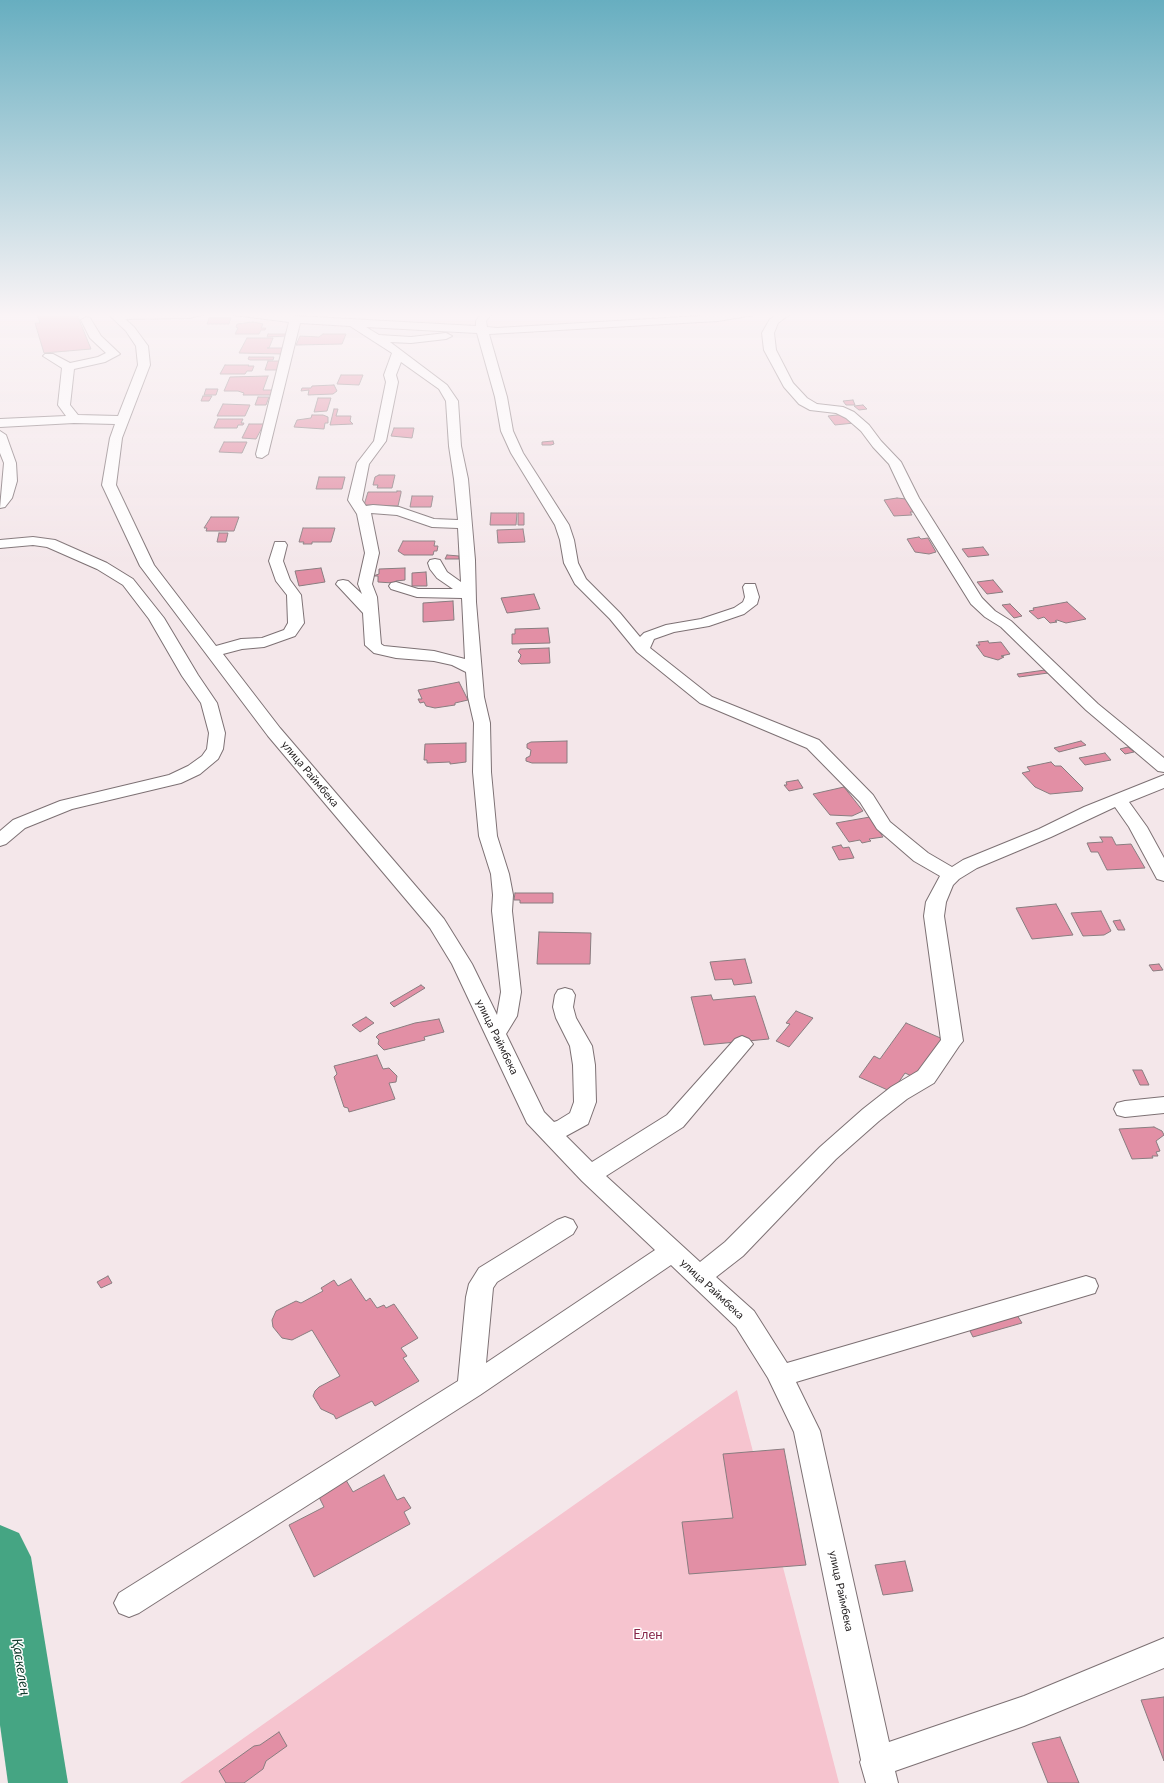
<!DOCTYPE html>
<meta charset="utf-8">
<style>
body{margin:0}
canvas{display:block;background:#f4e7ea}
</style>
<canvas width="1164" height="1783"></canvas>
<script>
const ctx = document.querySelector('canvas').getContext('2d');
ctx.lineJoin = 'round';
function fill(path, color) { ctx.fillStyle = color; ctx.fill(path, 'evenodd'); }
const shape = rows => new Path2D(rows.map(r => 'M' + r).join(''));
function trace(path, color, width, dash) { ctx.strokeStyle = color; ctx.lineWidth = width; ctx.lineCap = dash ? 'butt' : 'round'; ctx.setLineDash(dash || []); ctx.stroke(path); }
function drawText(font, color, halo, rows, align = 'center') {
  ctx.font = font + ' Lato,sans-serif'; ctx.lineWidth = 3; ctx.setLineDash([]); ctx.textBaseline = 'middle'; ctx.strokeStyle = halo; ctx.fillStyle = color; for (const [text, x, y, turn = 0] of rows) {
    ctx.save(); ctx.translate(x, y); ctx.rotate((+turn || 0) * Math.PI / 180); ctx.textAlign = isNaN(turn) ? turn : align; if (halo) ctx.strokeText(text, 0, 0); ctx.fillText(text, 0, 0); ctx.restore();
  }
}
fill(shape([
 [737,1390,839,1783,180,1783]
]), '#f6c4cf');
fill(shape([
 [0,1525,19,1533,31,1557,68,1783,8,1783,0,1725,0,1525]
]), '#45a583');
const building = shape([
 [46,312,76,312,91,349,44,353,35,323,40,323,37,313,46,312],
 [209,318,231,318,229,324,207,324,209,318],
 [253,322,263,324,261,328,266,328,265,330,261,330,259,334,235,334,238,328,236,327,237,324,253,322],
 [268,334,287,334,286,336,267,337,268,334],
 [323,334,346,334,342,344,296,345,300,336,319,337,323,334],
 [247,338,273,338,269,348,267,348,285,348,282,354,239,353,247,338],
 [249,357,274,357,273,360,250,360,248,359,249,357],
 [268,361,281,361,277,370,265,370,268,361],
 [225,365,249,365,248,366,254,366,252,371,247,371,245,374,220,374,225,365],
 [341,375,363,375,359,385,337,384,341,375],
 [268,376,263,390,274,390,273,395,243,395,244,393,238,391,224,391,230,377,268,376],
 [334,385,337,391,333,394,308,395,309,390,301,391,302,388,311,388,312,386,334,385],
 [206,389,218,389,216,395,204,395,206,389],
 [203,396,212,396,209,401,201,401,203,396],
 [258,397,269,397,266,405,255,405,258,397],
 [318,398,331,398,327,411,314,412,318,398],
 [853,400,855,405,846,405,843,401,853,400],
 [223,404,250,405,245,416,217,416,223,404],
 [863,405,867,409,859,410,854,406,863,405],
 [334,409,338,409,336,416,351,416,350,421,353,424,330,425,334,409],
 [846,414,854,423,835,425,828,416,846,414],
 [312,415,323,415,328,417,328,423,325,423,324,429,294,427,297,420,311,418,312,415],
 [218,419,243,419,241,423,244,423,243,425,238,425,237,428,214,428,218,419],
 [249,424,264,424,256,439,242,438,249,424],
 [394,428,414,428,412,438,391,436,394,428],
 [553,441,554,444,551,445,542,445,542,442,553,441],
 [224,442,247,442,242,453,219,452,224,442],
 [379,475,395,475,392,488,377,488,378,485,373,485,375,477,379,475],
 [319,477,345,477,342,489,316,489,319,477],
 [397,491,401,491,401,493,398,506,364,505,368,492,397,492,397,491],
 [412,496,433,496,431,507,410,507,412,496],
 [897,498,906,499,914,512,910,512,912,515,894,516,884,500,897,498],
 [491,513,517,513,516,525,490,525,491,513],
 [518,513,524,513,524,525,518,525,518,513],
 [211,517,239,517,234,531,206,531,207,528,204,528,211,517],
 [303,528,335,528,331,542,312,542,312,544,303,544,304,542,299,542,303,528],
 [523,529,525,542,498,543,497,530,523,529],
 [219,533,228,533,226,542,217,542,219,533],
 [919,537,921,539,928,538,936,552,929,554,915,552,907,539,919,537],
 [403,541,435,541,434,546,438,546,437,551,434,551,433,555,404,555,398,551,403,541],
 [983,547,989,555,968,557,962,549,983,547],
 [447,555,459,556,459,559,445,559,447,555],
 [321,568,325,582,299,586,295,571,321,568],
 [405,568,405,580,396,581,393,583,378,582,378,576,373,576,379,574,379,569,405,568],
 [426,572,427,586,412,586,412,573,426,572],
 [993,580,1003,592,987,594,977,582,993,580],
 [534,594,540,609,507,613,501,598,534,594],
 [453,601,454,620,423,622,423,603,453,601],
 [1067,602,1086,619,1066,623,1057,620,1055,621,1057,622,1050,623,1044,617,1038,619,1029,611,1034,610,1033,608,1067,602],
 [1010,604,1022,616,1014,618,1002,605,1010,604],
 [548,628,550,643,512,644,512,634,515,634,515,629,548,628],
 [988,641,989,643,1001,642,1010,654,1001,656,1004,657,998,660,984,656,976,645,980,645,978,642,988,641],
 [549,648,550,663,521,664,518,661,520,658,521,655,518,652,520,649,549,648],
 [1045,670,1048,673,1019,677,1017,674,1045,670],
 [459,682,468,700,455,703,455,705,435,708,426,706,424,702,420,703,418,699,422,699,418,690,459,682],
 [567,741,567,763,532,763,526,761,526,758,530,756,531,750,527,748,527,744,531,742,567,741],
 [1081,741,1086,745,1059,752,1054,748,1081,741],
 [466,743,466,762,450,764,450,762,427,763,427,760,424,760,425,744,466,743],
 [1128,747,1134,752,1125,754,1120,749,1128,747],
 [1105,753,1111,760,1085,765,1079,758,1105,753],
 [1051,762,1055,766,1061,766,1083,788,1082,791,1050,794,1035,787,1022,773,1030,771,1027,767,1051,762],
 [798,780,803,788,789,791,784,785,787,785,786,782,798,780],
 [844,787,863,811,852,816,830,815,813,794,844,787],
 [870,817,883,837,869,839,871,841,862,843,860,840,849,842,836,823,870,817],
 [1100,837,1112,837,1116,845,1131,844,1145,868,1107,870,1098,852,1091,852,1087,843,1103,842,1100,837],
 [841,845,843,848,849,847,854,858,839,860,832,847,841,845],
 [515,893,553,893,553,903,520,903,520,900,514,900,515,893],
 [1056,904,1073,935,1032,939,1016,908,1056,904],
 [1101,911,1111,931,1104,935,1083,936,1071,913,1101,911],
 [1120,920,1125,930,1118,930,1113,921,1120,920],
 [539,932,591,933,590,964,537,964,539,932],
 [745,959,752,983,734,985,732,979,715,980,710,962,745,959],
 [1159,964,1163,970,1153,971,1149,965,1159,964],
 [421,985,425,988,394,1007,390,1003,421,985],
 [711,995,713,1000,755,996,769,1039,704,1045,691,997,711,995],
 [796,1011,813,1018,789,1047,776,1041,790,1024,786,1023,796,1011],
 [366,1017,374,1023,360,1032,352,1025,366,1017],
 [439,1019,444,1032,424,1037,425,1040,384,1050,378,1044,379,1040,376,1037,379,1034,415,1023,439,1019],
 [906,1023,945,1040,918,1079,905,1073,892,1092,859,1077,874,1056,880,1059,906,1023],
 [377,1055,383,1069,389,1068,397,1076,396,1082,389,1083,395,1099,349,1112,348,1108,344,1107,334,1077,337,1074,334,1066,377,1055],
 [1133,1070,1142,1070,1149,1085,1140,1085,1133,1070],
 [1154,1127,1162,1131,1164,1135,1156,1141,1160,1151,1156,1152,1158,1156,1152,1156,1153,1158,1132,1159,1119,1129,1154,1127],
 [108,1276,112,1283,101,1288,97,1282,108,1276],
 [351,1279,366,1301,370,1298,377,1308,384,1305,386,1308,394,1304,418,1338,401,1348,407,1356,403,1358,419,1381,375,1406,372,1401,336,1419,334,1415,321,1409,313,1396,315,1391,319,1387,340,1376,312,1330,292,1340,282,1338,273,1327,272,1320,276,1311,296,1301,301,1303,323,1291,321,1288,334,1280,338,1286,351,1279],
 [1017,1315,1022,1323,973,1337,969,1329,1017,1315],
 [784,1449,806,1565,689,1574,682,1522,733,1518,723,1454,784,1449],
 [384,1475,397,1500,404,1497,411,1508,404,1512,410,1524,314,1577,289,1525,324,1507,318,1495,346,1480,353,1492,384,1475],
 [905,1561,913,1591,883,1595,875,1565,905,1561],
 [1164,1697,1164,1761,1141,1700,1164,1697],
 [279,1732,287,1746,266,1761,263,1769,244,1783,226,1783,219,1771,254,1746,260,1745,279,1732],
 [1060,1737,1079,1783,1048,1783,1032,1743,1060,1737]
]);
fill(building, '#e28fa5');
trace(building, '#897d80', 1);
const minor = shape([
 [106,312,207,312,206,314,189,318,125,319,134,327,148,346,150,365,122,438,116,485,154,565,216,646,241,639,262,638,284,630,288,623,287,595,276,581,269,561,275,542,285,542,287,545,283,561,290,580,301,595,304,623,295,636,264,647,242,649,223,654,280,728,444,919,472,964,497,1015,501,992,492,911,493,895,491,874,479,836,473,772,474,723,468,697,466,672,452,665,434,661,396,658,374,653,365,645,363,613,336,584,338,581,343,580,348,581,362,594,358,584,365,553,357,514,348,500,357,463,374,441,386,382,384,375,392,353,350,326,300,323,268,454,262,458,257,457,256,454,289,322,234,315,229,312,262,312,295,316,476,326,476,321,482,312,493,312,486,321,487,327,497,328,718,315,734,312,759,312,754,315,718,321,489,334,507,397,513,431,523,453,569,525,574,540,578,563,586,579,620,613,640,637,644,633,666,625,701,619,734,608,743,602,745,597,743,587,745,584,755,584,759,597,757,604,744,614,709,626,674,632,654,639,650,648,712,697,819,740,873,795,890,822,928,853,952,867,963,860,1039,829,1084,807,1164,775,1164,788,1129,802,1147,827,1164,858,1164,881,1157,879,1129,827,1115,807,1051,837,977,868,959,879,953,885,946,902,944,916,963,1041,959,1046,934,1083,907,1099,879,1121,836,1159,743,1256,716,1277,754,1311,787,1363,1086,1276,1095,1279,1098,1286,1095,1293,796,1382,820,1431,889,1742,1024,1696,1164,1638,1164,1668,1024,1726,895,1771,898,1783,866,1783,860,1762,861,1760,794,1432,768,1378,736,1327,671,1265,480,1395,139,1613,129,1617,119,1613,114,1603,119,1593,458,1381,466,1297,469,1284,479,1268,557,1220,565,1217,573,1220,577,1227,573,1234,497,1282,493,1288,486,1363,655,1250,582,1181,527,1123,452,964,430,928,268,736,140,566,102,485,110,438,115,424,74,423,0,427,0,419,66,416,58,405,62,368,43,356,45,354,53,354,70,363,98,357,106,353,90,338,81,320,86,317,90,318,101,336,120,354,105,362,74,369,70,405,78,415,118,416,138,365,136,346,126,331,106,312],
 [366,327,477,333,495,397,501,431,511,453,555,525,560,540,564,563,575,584,610,619,637,652,700,703,807,748,860,802,877,829,914,861,940,876,926,902,924,916,941,1040,918,1071,891,1087,863,1109,820,1147,725,1242,700,1262,606,1176,683,1127,753,1044,749,1039,742,1036,735,1039,667,1115,592,1162,566,1136,588,1124,596,1102,595,1065,592,1046,576,1018,573,1007,575,995,572,990,565,988,558,990,555,995,553,1007,556,1018,570,1046,573,1065,574,1102,570,1113,557,1121,554,1122,544,1112,506,1034,517,1016,521,992,512,911,513,895,509,874,497,836,491,772,490,723,484,697,476,602,475,560,468,479,461,446,458,401,447,385,390,342,411,343,446,339,452,336,446,333,411,337,379,335,366,327],
 [401,362,439,389,446,401,449,446,454,479,458,520,434,519,399,507,373,505,366,506,362,500,369,464,386,441,398,382,396,375,401,362],
 [371,513,397,515,432,527,458,528,461,582,447,572,440,560,435,559,430,560,428,563,430,569,437,578,453,589,418,589,396,582,391,583,389,586,391,589,417,597,462,598,465,659,434,651,384,646,381,644,377,597,372,584,379,553,371,513],
 [781,312,793,312,778,323,774,333,776,350,793,383,807,398,817,404,843,407,854,412,869,425,881,441,901,462,919,498,982,598,995,611,1011,621,1098,704,1164,758,1164,772,1158,771,1086,710,1001,627,985,617,971,604,905,498,889,464,873,447,861,431,846,418,836,413,810,410,799,404,784,387,764,350,762,333,770,319,781,312],
 [0,431,6,435,16,463,17,481,12,498,5,507,0,508,4,463,0,453,0,431],
 [33,537,55,540,107,563,133,579,164,618,198,675,217,703,225,733,223,749,218,759,200,774,181,783,72,809,25,828,6,844,0,846,0,831,13,820,60,801,169,775,188,766,202,756,207,749,209,733,201,703,182,676,149,619,123,585,97,569,47,547,33,545,0,548,0,540,33,537],
 [1164,1097,1164,1113,1125,1117,1117,1115,1114,1109,1117,1103,1125,1101,1164,1097]
]);
trace(minor, '#7d7174', 2);
fill(minor, '#fff');
const sky = ctx.createLinearGradient(0, 0, 0, 562);
sky.addColorStop(0, '#67aec0');
sky.addColorStop(0.56, '#faf4f6');
sky.addColorStop(1, '#faf4f600');
ctx.fillStyle = sky;
ctx.fillRect(0, 0, 1164, 562);
drawText('11px', '#292526', '#fff', [
 ["улица Раймбека",310,774,50],
 ["улица Раймбека",497,1037,64],
 ["улица Раймбека",712,1289,43],
 ["улица Раймбека",841,1591,78]
]);
drawText('13px', '#872649', '#fff', [
 ["Елен",648,1635]
]);
drawText('italic 14px', '#133d2f', '#fff', [
 ["Қаскелең",21,1667,81]
]);
</script>
